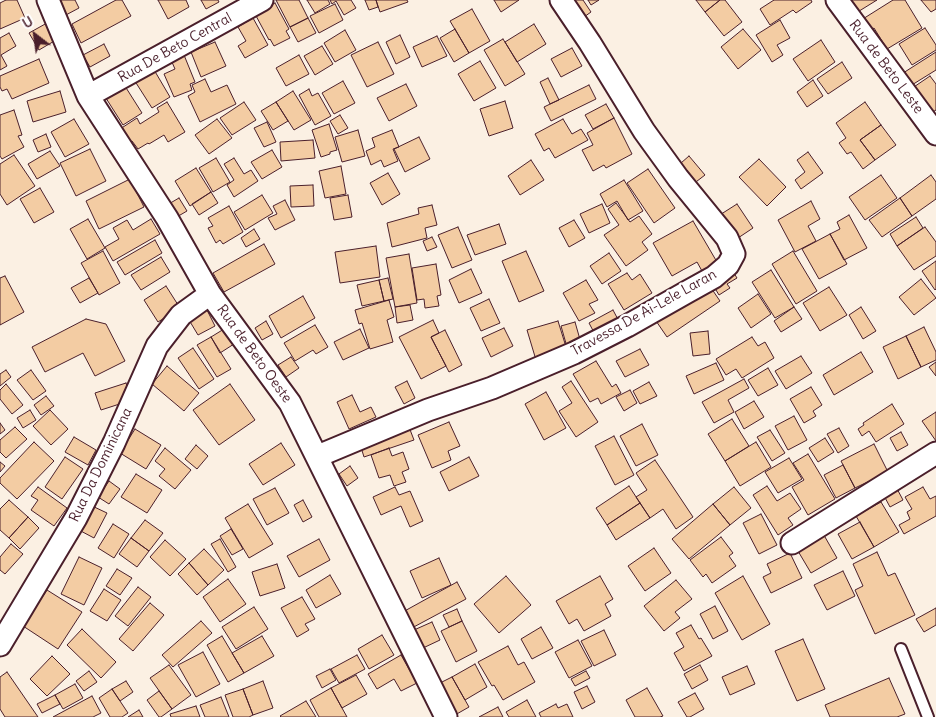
<!DOCTYPE html>
<style>
body{margin:0}
#map{position:relative;width:936px;height:717px;overflow:hidden;background:#fbf0e3;font-family:Delius,sans-serif}
canvas{display:block}
.north{position:absolute;left:10px;top:10px;width:50px;height:50px;-webkit-text-stroke:4px #fff;paint-order:stroke;rotate:330deg;font-size:14px;font-weight:700;line-height:20px;text-align:center;color:#4a1f2b}
.north::after{content:'';display:block;margin:auto;width:18px;height:22px;background:#4a1f2b;clip-path:polygon(50% 0,100% 100%,50% 72%,0 100%)}
</style>
<div id="map">
<canvas width="936" height="717"></canvas>
<div class="north">U</div>
</div>
<script>
const ctx = document.querySelector('canvas').getContext('2d');
ctx.lineJoin = 'round';
function fill(path, color) { ctx.fillStyle = color; ctx.fill(path, 'evenodd'); }
const shape = rows => new Path2D(rows.map(r => 'M' + r).join(''));
function trace(path, color, width, dash) { ctx.strokeStyle = color; ctx.lineWidth = width; ctx.lineCap = dash ? 'butt' : 'round'; ctx.setLineDash(dash || []); ctx.stroke(path); }
function drawText(font, color, halo, rows, align = 'center') {
  ctx.font = font + ' Delius,sans-serif'; ctx.lineWidth = 4.5; ctx.setLineDash([]); ctx.textBaseline = 'middle'; ctx.strokeStyle = halo; ctx.fillStyle = color; for (const [text, x, y, turn = 0] of rows) {
    ctx.save(); ctx.translate(x, y); ctx.rotate((+turn || 0) * Math.PI / 180); ctx.textAlign = isNaN(turn) ? turn : align; if (halo) ctx.strokeText(text, 0, 0); ctx.fillText(text, 0, 0); ctx.restore();
  }
}
const building = shape([
 [6,0,17,0,25,18,0,29,0,3,6,0],
 [56,0,75,0,79,8,64,16,56,0],
 [116,0,122,0,131,16,81,43,72,24,116,0],
 [158,0,186,0,189,7,168,19,158,0],
 [201,0,218,0,219,2,206,9,201,0],
 [276,0,299,0,308,18,290,27,276,0],
 [307,0,328,0,330,4,315,13,307,0],
 [330,0,351,0,356,8,344,15,336,1,332,4,330,0],
 [365,0,376,0,378,7,369,10,365,0],
 [376,0,407,0,408,2,380,12,376,0],
 [494,0,519,0,501,12,494,0],
 [562,0,583,0,591,12,577,22,562,0],
 [588,0,599,0,591,5,588,0],
 [696,0,720,0,705,12,696,0],
 [720,0,725,0,742,22,724,36,705,12,720,0],
 [774,0,811,0,812,2,796,13,793,10,770,25,760,9,774,0],
 [848,0,877,0,856,13,848,0],
 [893,0,905,0,922,28,887,49,874,28,865,34,858,22,893,0],
 [921,0,936,0,936,9,931,12,921,0],
 [275,3,289,29,286,31,290,38,274,46,270,39,269,40,255,14,275,3],
 [335,4,343,20,319,33,310,16,335,4],
 [472,9,490,41,469,53,450,21,472,9],
 [253,18,268,45,245,58,238,46,246,41,238,27,253,18],
 [308,18,316,33,298,42,290,27,308,18],
 [780,20,790,38,777,45,783,55,772,62,756,35,780,20],
 [47,23,56,40,39,50,29,33,47,23],
 [534,24,546,44,517,62,505,42,534,24],
 [925,28,936,45,936,50,912,65,899,44,925,28],
 [455,29,469,53,454,62,440,38,455,29],
 [743,29,761,50,738,69,721,47,743,29],
 [345,30,356,50,335,62,324,43,345,30],
 [9,33,16,46,1,55,7,66,0,70,0,38,9,33],
 [400,35,410,57,396,64,386,42,400,35],
 [437,36,447,56,422,67,413,47,437,36],
 [503,39,525,74,505,86,484,50,503,39],
 [821,40,835,62,808,81,793,59,821,40],
 [215,42,226,66,201,77,191,52,215,42],
 [378,42,394,74,367,87,351,55,378,42],
 [104,44,110,56,90,67,83,55,104,44],
 [322,46,333,64,315,75,304,56,322,46],
 [572,48,582,66,561,77,551,59,572,48],
 [936,52,936,70,907,88,900,75,936,52],
 [184,55,195,82,190,84,192,90,174,97,164,74,175,69,171,60,184,55],
 [299,55,309,74,286,86,276,68,299,55],
 [39,59,49,83,12,99,7,89,2,91,0,87,0,76,39,59],
 [480,61,496,88,474,101,458,74,480,61],
 [842,62,852,78,828,94,817,79,842,62],
 [150,63,170,97,152,108,131,75,150,63],
 [930,76,936,84,936,110,925,117,908,91,930,76],
 [548,78,559,100,550,104,540,82,548,78],
 [205,79,211,92,227,85,236,104,200,122,188,96,195,92,192,85,205,79],
 [813,80,823,96,807,107,797,92,813,80],
 [343,81,355,103,334,114,322,93,343,81],
 [123,83,142,113,123,125,104,95,123,83],
 [406,84,417,106,389,121,377,98,406,84],
 [589,85,596,99,551,121,544,107,589,85],
 [309,89,312,96,318,93,331,116,315,125,299,95,309,89],
 [60,91,66,112,33,122,27,101,60,91],
 [293,91,311,120,294,130,276,102,293,91],
 [505,101,513,128,489,136,480,109,505,101],
 [167,102,185,132,168,142,164,135,149,144,148,143,138,149,132,141,126,145,117,131,137,118,140,124,159,112,157,108,167,102],
 [244,102,256,120,232,135,220,118,244,102],
 [276,102,288,121,273,130,261,111,276,102],
 [865,102,881,125,860,140,875,160,863,169,851,152,847,154,839,143,846,138,836,123,865,102],
 [606,104,614,118,593,129,585,115,606,104],
 [14,110,22,135,18,136,24,147,2,159,0,156,0,115,14,110],
 [340,115,348,128,338,134,330,121,340,115],
 [614,118,632,154,606,168,604,165,593,171,582,150,593,145,587,133,614,118],
 [74,119,89,144,65,157,51,132,74,119],
 [217,119,232,138,209,154,195,135,217,119],
 [563,119,572,134,581,129,588,140,555,158,549,148,544,151,535,134,563,119],
 [267,122,276,142,264,147,254,128,267,122],
 [329,124,337,150,330,152,330,154,321,157,312,130,329,124],
 [881,125,896,145,875,160,860,140,881,125],
 [358,130,365,156,342,162,335,137,358,130],
 [392,130,399,147,393,149,398,161,384,167,381,160,371,165,366,151,375,147,372,138,392,130],
 [46,134,51,147,38,152,33,140,46,134],
 [419,137,430,159,405,172,394,149,419,137],
 [313,140,315,158,281,161,280,142,313,140],
 [90,149,106,181,76,196,60,163,90,149],
 [272,150,282,167,262,179,251,162,272,150],
 [50,151,60,166,37,179,28,164,50,151],
 [808,152,823,173,801,189,795,180,805,172,797,160,808,152],
 [14,155,35,186,7,205,0,194,0,164,14,155],
 [689,156,705,175,688,188,673,170,689,156],
 [216,158,230,182,213,192,199,168,216,158],
 [234,158,244,174,251,170,258,181,234,197,227,185,234,180,224,164,234,158],
 [759,159,786,187,767,206,739,177,759,159],
 [531,160,544,180,520,195,508,176,531,160],
 [341,166,346,194,325,198,319,171,341,166],
 [196,168,211,192,190,206,175,181,196,168],
 [648,169,675,208,654,223,627,183,648,169],
 [388,173,400,194,382,205,370,183,388,173],
 [881,175,897,198,865,220,849,197,881,175],
 [931,175,936,182,936,199,912,216,900,198,931,175],
 [130,179,144,207,99,229,86,201,130,179],
 [624,180,643,211,628,220,617,201,607,207,600,194,624,180],
 [313,185,314,206,291,207,290,186,313,185],
 [40,188,54,212,34,223,20,199,40,188],
 [211,192,218,203,199,215,192,204,211,192],
 [262,195,273,213,245,230,234,212,262,195],
 [348,195,352,217,334,220,330,198,348,195],
 [179,198,187,211,175,218,167,205,179,198],
 [900,198,912,216,882,237,869,220,900,198],
 [285,200,295,220,275,230,268,218,277,214,273,206,285,200],
 [811,201,820,219,808,226,816,241,795,252,778,220,811,201],
 [616,203,630,222,639,216,652,234,642,242,648,250,626,266,604,235,619,225,608,209,616,203],
 [602,204,610,223,589,233,580,214,602,204],
 [737,204,753,228,732,242,715,218,737,204],
 [432,205,437,225,425,228,427,238,392,247,387,223,419,214,418,208,432,205],
 [229,206,243,232,223,244,220,240,216,243,208,228,213,226,208,218,229,206],
 [849,215,867,248,844,260,830,234,840,229,837,222,849,215],
 [916,217,923,228,897,246,890,234,916,217],
 [88,219,105,248,87,259,70,229,88,219],
 [151,219,160,234,113,261,105,247,119,239,113,228,127,220,133,230,151,219],
 [574,220,585,238,569,247,559,228,574,220],
 [693,221,717,262,702,271,697,262,672,276,653,243,693,221],
 [499,224,506,244,475,255,467,235,499,224],
 [458,227,472,260,452,268,438,235,458,227],
 [925,227,936,242,936,256,914,270,897,246,925,227],
 [254,229,260,239,246,247,241,238,254,229],
 [830,234,847,264,819,279,802,249,830,234],
 [432,237,437,247,427,251,423,241,432,237],
 [155,240,162,253,125,275,117,262,155,240],
 [264,244,275,264,224,292,213,273,264,244],
 [376,246,380,277,340,283,335,252,376,246],
 [103,251,120,283,99,295,81,263,103,251],
 [526,251,544,291,519,302,502,261,526,251],
 [793,251,817,291,796,304,772,264,793,251],
 [609,253,621,271,602,284,590,266,609,253],
 [409,254,417,303,395,307,386,258,409,254],
 [161,257,170,272,141,290,131,275,161,257],
 [936,261,936,289,935,290,922,271,936,261],
 [436,264,441,295,437,296,439,306,425,308,424,299,417,300,412,268,436,264],
 [730,267,737,278,727,284,730,288,719,295,710,280,730,267],
 [471,269,482,293,459,303,449,280,471,269],
 [771,270,794,307,775,318,752,282,771,270],
 [627,273,632,280,640,274,652,293,624,310,608,284,627,273],
 [5,276,24,312,0,325,0,278,5,276],
 [89,278,98,293,80,303,71,288,89,278],
 [388,278,393,299,384,301,379,280,388,278],
 [921,279,936,298,914,315,899,297,921,279],
 [379,280,384,301,362,306,357,285,379,280],
 [586,280,598,300,589,304,595,313,579,321,563,293,586,280],
 [707,282,720,301,667,337,654,318,707,282],
 [166,286,180,308,158,322,144,300,166,286],
 [829,287,847,315,820,331,803,303,829,287],
 [758,294,771,314,751,328,738,308,758,294],
 [303,296,315,318,281,338,269,316,303,296],
 [489,299,500,323,481,331,470,308,489,299],
 [389,300,394,317,387,320,393,342,370,349,362,323,359,324,355,310,389,300],
 [410,305,413,320,397,323,395,307,410,305],
 [794,307,802,319,781,332,774,321,794,307],
 [861,307,876,331,863,339,849,315,861,307],
 [207,310,215,326,198,335,189,320,207,310],
 [613,310,622,327,598,340,589,323,613,310],
 [86,319,106,324,125,361,95,376,83,353,45,372,32,347,86,319],
 [433,320,439,333,431,337,446,366,421,379,399,337,433,320],
 [266,321,273,334,262,340,255,328,266,321],
 [558,321,567,350,536,360,527,330,558,321],
 [575,322,581,343,567,347,561,326,575,322],
 [315,325,328,347,316,354,313,350,295,361,284,343,315,325],
 [924,327,936,352,936,360,921,367,906,336,924,327],
 [504,328,513,346,491,357,482,338,504,328],
 [224,329,234,344,220,353,211,337,224,329],
 [360,329,369,348,343,360,334,342,360,329],
 [445,330,462,365,449,372,431,337,445,330],
 [708,331,710,354,693,356,690,333,708,331],
 [906,336,921,367,898,379,883,347,906,336],
 [211,337,231,369,217,377,197,345,211,337],
 [752,337,758,346,765,342,774,358,742,378,736,369,726,375,716,359,752,337],
 [193,348,214,379,199,389,178,358,193,348],
 [640,349,649,365,625,377,616,361,640,349],
 [861,352,873,372,834,395,823,375,861,352],
 [801,356,812,373,786,389,775,371,801,356],
 [291,357,299,368,286,377,278,365,291,357],
 [596,361,612,387,616,384,621,393,601,404,598,398,590,402,573,374,596,361],
 [936,362,936,376,929,367,936,362],
 [716,363,724,380,694,394,686,376,716,363],
 [167,366,199,393,184,411,152,384,167,366],
 [768,368,778,385,758,396,748,380,768,368],
 [6,370,11,377,0,386,0,374,6,370],
 [31,370,46,391,33,400,17,380,31,370],
 [744,379,749,388,728,400,734,412,714,423,702,402,744,379],
 [407,381,415,398,404,404,395,387,407,381],
 [571,381,598,422,576,437,559,411,572,403,562,387,571,381],
 [649,382,657,396,640,404,633,391,649,382],
 [126,383,132,400,101,410,95,393,126,383],
 [6,384,23,405,12,414,0,399,0,390,6,384],
 [230,384,255,420,219,445,193,410,230,384],
 [811,387,822,405,813,411,816,416,804,423,790,399,811,387],
 [630,390,637,403,624,411,616,397,630,390],
 [546,392,566,428,544,440,525,404,546,392],
 [352,395,360,412,371,407,376,417,349,429,337,402,352,395],
 [46,396,54,406,41,415,34,405,46,396],
 [754,401,764,417,744,429,735,412,754,401],
 [892,404,904,424,876,442,869,431,862,436,858,429,864,425,863,423,892,404],
 [30,410,36,420,23,428,17,418,30,410],
 [50,410,68,429,51,445,33,426,50,410],
 [936,412,936,441,922,421,936,412],
 [794,416,807,440,788,450,775,426,794,416],
 [732,419,749,446,725,461,708,434,732,419],
 [449,422,460,446,448,451,451,460,432,468,418,435,449,422],
 [0,423,5,430,0,434,0,423],
 [642,424,658,455,636,466,620,436,642,424],
 [15,427,27,439,6,458,0,452,0,440,15,427],
 [409,427,414,440,364,457,360,444,409,427],
 [839,428,849,446,838,453,827,434,839,428],
 [135,429,161,445,146,469,120,453,135,429],
 [770,430,785,453,772,461,757,437,770,430],
 [901,432,908,445,897,451,890,438,901,432],
 [614,436,634,475,615,485,595,446,614,436],
 [74,437,96,450,88,465,65,452,74,437],
 [825,438,834,452,818,462,809,448,825,438],
 [34,442,54,461,17,499,0,483,0,478,34,442],
 [756,442,771,467,740,486,725,461,756,442],
 [281,443,295,465,263,485,249,464,281,443],
 [874,444,888,472,855,488,841,461,874,444],
 [196,445,208,456,197,469,185,459,196,445],
 [165,448,191,470,175,489,159,476,165,469,155,461,165,448],
 [389,448,392,456,403,452,409,469,402,472,406,482,394,486,390,475,379,478,371,455,389,448],
 [808,454,835,499,808,515,792,487,804,480,793,463,808,454],
 [65,457,83,469,62,499,45,487,65,457],
 [469,457,479,476,449,491,440,472,469,457],
 [789,458,802,479,778,493,765,472,789,458],
 [655,460,693,517,676,529,663,509,650,518,636,497,647,490,636,473,655,460],
 [0,462,5,466,0,472,0,462],
 [843,465,855,488,836,498,824,475,843,465],
 [350,466,358,478,347,486,339,474,350,466],
 [136,474,162,490,147,513,121,497,136,474],
 [109,481,120,489,109,504,98,497,109,481],
 [895,485,903,500,890,507,882,492,895,485],
 [629,486,640,503,607,525,596,508,629,486],
 [767,486,777,501,790,493,801,509,788,518,793,525,778,535,753,495,767,486],
 [38,487,67,508,54,526,31,510,38,500,31,496,38,487],
 [395,487,399,495,410,491,423,521,410,527,401,506,381,515,373,497,395,487],
 [734,487,751,508,730,525,713,504,734,487],
 [923,487,930,499,936,496,936,516,904,534,899,525,910,519,907,512,912,509,905,497,923,487],
 [275,488,289,513,267,525,253,499,275,488],
 [9,500,28,517,9,538,0,530,0,509,9,500],
 [303,500,312,517,303,522,294,505,303,500],
 [881,502,899,532,874,547,856,516,881,502],
 [640,503,650,518,616,540,607,525,640,503],
 [248,504,273,544,249,558,225,518,248,504],
 [713,504,730,525,689,559,672,539,713,504],
 [90,505,107,513,94,538,77,529,90,505],
 [761,514,777,545,759,554,743,523,761,514],
 [28,517,39,528,20,549,9,538,28,517],
 [145,520,163,533,149,551,131,538,145,520],
 [860,522,874,547,852,559,838,534,860,522],
 [113,524,129,534,114,558,98,548,113,524],
 [231,529,243,549,232,555,220,536,231,529],
 [821,530,837,558,811,573,795,546,821,530],
 [721,537,733,553,729,556,736,566,712,583,706,574,703,577,690,560,721,537],
 [131,538,149,551,137,567,119,554,131,538],
 [220,539,236,567,228,572,211,544,220,539],
 [319,539,330,560,299,577,287,556,319,539],
 [165,540,186,559,170,576,150,557,165,540],
 [11,544,23,554,5,574,0,570,0,557,11,544],
 [654,548,671,573,645,591,628,566,654,548],
 [204,549,224,570,208,585,189,563,204,549],
 [877,552,888,576,895,573,915,615,875,634,855,590,863,586,853,564,877,552],
 [790,553,802,578,771,593,763,577,771,573,767,564,790,553],
 [79,557,102,568,84,605,61,594,79,557],
 [439,558,451,585,422,598,410,571,439,558],
 [189,563,208,585,197,595,178,574,189,563],
 [277,564,285,588,260,596,252,572,277,564],
 [117,569,132,578,120,595,106,586,117,569],
 [843,571,855,596,827,610,814,585,843,571],
 [330,575,341,594,316,608,306,590,330,575],
 [506,576,531,605,499,633,474,604,506,576],
 [600,576,613,599,605,604,611,616,584,631,577,619,569,624,556,601,600,576],
 [743,576,770,624,742,640,715,593,743,576],
 [228,579,246,604,220,622,203,597,228,579],
 [676,580,692,599,675,612,680,618,664,631,644,606,676,580],
 [457,582,466,599,410,629,401,613,457,582],
 [138,587,151,597,128,626,115,616,138,587],
 [104,589,121,600,107,621,90,611,104,589],
 [47,590,82,612,58,649,23,626,47,590],
 [302,597,315,619,305,624,309,630,297,637,281,608,302,597],
 [150,603,164,615,133,651,119,639,150,603],
 [715,606,728,631,713,639,700,614,715,606],
 [254,607,268,629,236,649,222,627,254,607],
 [936,608,936,625,924,632,916,619,936,608],
 [457,609,462,621,449,627,443,615,457,609],
 [201,621,212,633,173,667,162,655,201,621],
 [462,621,477,651,456,662,441,631,462,621],
 [432,622,440,640,423,648,414,630,432,622],
 [691,625,699,639,701,638,712,656,684,671,674,653,684,647,676,633,691,625],
 [541,627,553,648,532,659,521,639,541,627],
 [82,629,116,662,101,678,67,645,82,629],
 [604,630,616,655,594,666,581,641,604,630],
 [382,635,394,655,369,669,358,649,382,635],
 [222,636,244,673,228,682,207,645,222,636],
 [262,636,274,656,244,673,232,653,262,636],
 [803,639,825,689,797,701,775,651,803,639],
 [578,640,592,666,569,678,555,652,578,640],
 [508,646,518,665,524,662,535,682,503,700,494,685,492,686,478,662,508,646],
 [203,652,220,684,196,697,178,665,203,652],
 [357,655,365,669,339,683,331,669,357,655],
 [401,655,417,683,401,691,394,679,377,689,368,674,401,655],
 [52,656,70,674,47,696,30,679,52,656],
 [475,664,487,687,465,700,452,677,475,664],
 [169,665,191,695,172,709,150,678,169,665],
 [700,665,708,680,692,689,684,674,700,665],
 [747,666,755,684,730,695,722,677,747,666],
 [330,669,336,680,322,688,316,676,330,669],
 [89,671,97,682,84,691,76,681,89,671],
 [586,671,590,678,575,686,571,679,586,671],
 [7,672,38,717,5,717,0,709,0,677,7,672],
 [356,675,367,694,342,708,331,688,356,675],
 [452,677,469,707,455,715,438,684,452,677],
 [889,678,905,714,897,717,830,717,825,705,889,678],
 [126,681,133,692,120,701,112,689,126,681],
 [263,681,273,708,253,715,243,689,263,681],
 [75,684,83,698,63,709,55,695,75,684],
 [587,686,595,702,582,709,574,692,587,686],
 [331,688,342,708,347,717,319,717,310,700,331,688],
 [647,688,663,716,660,717,635,717,626,700,647,688],
 [112,689,128,713,122,717,110,717,99,698,112,689],
 [243,689,253,715,249,717,233,717,225,695,243,689],
 [159,691,172,709,161,717,159,717,147,700,159,691],
 [695,693,704,709,690,717,687,717,678,702,695,693],
 [55,695,60,704,42,713,37,704,55,695],
 [92,696,101,713,93,717,53,717,92,696],
 [221,697,229,717,205,717,200,705,221,697],
 [527,700,536,717,509,717,506,712,527,700],
 [306,701,316,717,281,717,280,716,306,701],
 [556,704,558,708,567,704,573,717,541,717,539,713,556,704],
 [196,706,200,717,171,717,170,714,196,706],
 [498,707,503,717,479,717,498,707],
 [139,710,143,717,128,717,139,710]
]);
fill(building, '#f3cca3');
trace(building, '#4a1f2b', 1);
const lane = shape([
 [901,649,928,717]
]);
const street = shape([
 [48,0,88,96,167,218,210,294,290,403,446,717],
 [837,0,936,134],
 [88,96,262,0],
 [318,456,428,410,492,388,574,353,627,326,687,292,714,277,728,265,734,254,727,238,678,178,644,131,590,43,561,0],
 [792,543,936,453],
 [0,645,76,518,114,443,157,346,181,315,210,294]
]);
trace(lane, '#4a1f2b', 14);
trace(street, '#4a1f2b', 25);
trace(lane, '#fff', 10);
trace(street, '#fff', 21);
drawText('14px', '#4a1f2b', '#fff', [
 ["Rua De Beto Central",175,48,-29],
 ["Rua de Beto Leste",886,67,53],
 ["Travessa De Ai-Lele Laran",644,313,-29],
 ["Rua de Beto Oeste",254,354,54],
 ["Rua Da Dominicana",101,465,-64]
]);
</script>
